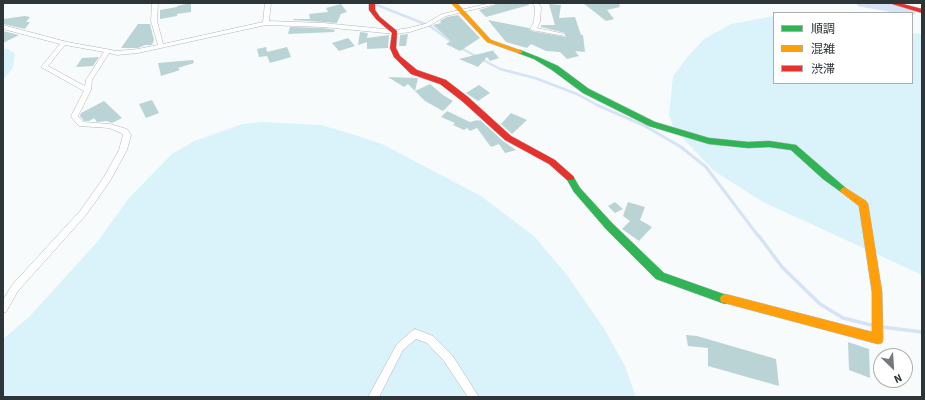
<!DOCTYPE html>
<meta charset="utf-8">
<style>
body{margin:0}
#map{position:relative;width:925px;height:400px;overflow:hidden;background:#f8fbfc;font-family:"Source Sans 3","Noto Sans JP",sans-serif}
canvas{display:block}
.frame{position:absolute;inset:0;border:4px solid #2d3538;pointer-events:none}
.legend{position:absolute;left:773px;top:12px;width:140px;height:72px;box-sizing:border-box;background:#fff;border:1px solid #abaeaf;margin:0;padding:5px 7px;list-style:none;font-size:12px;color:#2d3538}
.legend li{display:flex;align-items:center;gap:8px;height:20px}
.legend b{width:20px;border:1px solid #abaeaf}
.north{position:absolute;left:873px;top:348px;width:40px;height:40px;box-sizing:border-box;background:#fff;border:1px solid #abaeaf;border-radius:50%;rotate:155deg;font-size:11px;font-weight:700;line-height:16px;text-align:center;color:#2d3538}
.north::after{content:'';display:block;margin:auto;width:14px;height:18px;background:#747a7d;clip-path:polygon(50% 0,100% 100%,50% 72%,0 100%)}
</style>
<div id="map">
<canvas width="925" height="400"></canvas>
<div class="frame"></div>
<ul class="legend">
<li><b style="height:5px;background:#30b455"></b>順調</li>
<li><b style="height:5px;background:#ff9f0a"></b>混雑</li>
<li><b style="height:5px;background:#e5322d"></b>渋滞</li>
</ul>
<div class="north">N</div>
</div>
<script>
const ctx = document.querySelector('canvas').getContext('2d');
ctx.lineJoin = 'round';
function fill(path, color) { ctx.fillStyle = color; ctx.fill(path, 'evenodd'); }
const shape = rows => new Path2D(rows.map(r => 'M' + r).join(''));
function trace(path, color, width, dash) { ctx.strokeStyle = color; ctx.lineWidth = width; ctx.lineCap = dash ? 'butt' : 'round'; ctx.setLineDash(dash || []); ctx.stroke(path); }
fill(shape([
 [774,16,774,83,912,83,912,33,922,34,922,275,763,202,714,171,674,129,669,115,673,76,689,55,704,39,731,24],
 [3,49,8,49,15,54,13,68,3,80],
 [262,122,321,125,352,134,382,144,481,196,534,236,567,275,605,330,625,366,636,397,3,397,3,339,29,317,98,241,129,198,172,154,194,141,243,124]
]), '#daf3fb');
trace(shape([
 [377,5,430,26,453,43],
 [459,47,500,69,535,78,577,94,599,106]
]), '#d6e2f6', 2.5);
trace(shape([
 [597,105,645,126,681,147,706,167,759,237]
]), '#d6e2f6', 3);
trace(shape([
 [759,236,782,267,820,304,843,318,875,326],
 [882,327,922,332]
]), '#d6e2f6', 3.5);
fill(shape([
 [856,3,890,3,914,10,916,13,912,16,912,13,897,13,862,7,858,6,856,3]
]), '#d6e2f6');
fill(shape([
 [191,3,191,12,177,14,177,16,160,19,160,10,177,7,177,13,177,6],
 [502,3,528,3,529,5,486,17,479,10],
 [583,3,619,3,620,7,607,10,614,19,606,21],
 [341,4,347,12,341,14,337,23,293,20,294,19,310,19,309,14,328,12,326,8],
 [549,4,561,5,559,18,575,17,581,35,583,35,585,52,575,51,579,56,567,59,560,52,546,51,531,44,527,48,506,42,488,20,529,28,531,31,566,37,565,33,541,27,541,25,555,25],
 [458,15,480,38,460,51,446,44,451,41,433,25,441,23,440,21,447,17],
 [25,16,30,17,26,22,30,22,25,29,3,24,3,19],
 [138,24,150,24,154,40,152,45,145,45,138,48,121,48],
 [290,27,323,28,335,30,334,32,288,34],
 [3,31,19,35,3,43],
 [360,32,368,33,367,38,389,35,388,48,367,49,367,40,367,42,358,45],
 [408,34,406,46,399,46,400,35],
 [348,38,355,46,339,51,332,43],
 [266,47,267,52,287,47,291,57,270,63,267,56,259,57,257,49],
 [495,50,493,51,499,58,490,61,487,57,478,67,459,59],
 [99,57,93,66,76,67,82,58],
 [193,60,194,63,178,68,180,70,161,76,158,63],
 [388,77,418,78,415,91,408,84,404,87],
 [430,84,443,95,453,101,443,111,425,101,415,91],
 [479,85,490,93,478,101,466,93],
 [152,100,159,113,146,118,139,104],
 [104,101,122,118,112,123,107,121,97,122,94,118,89,121,84,121,80,116,81,113],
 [447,111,470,122,478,120,479,121,480,120,503,141,516,150,505,153,499,144,491,147,477,128,470,131,467,128,464,130,453,125,455,123,441,117],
 [511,113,527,120,512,134,501,124],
 [615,202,623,209,615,213,608,206],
 [628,202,645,207,640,220,652,227,639,241,622,229,630,221,623,216],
 [686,335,697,336,776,359,779,386,708,366,708,348,688,346],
 [848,342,869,349,870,378,849,370]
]), '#bad3d4');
const street = shape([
 [152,3,158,3,157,21,163,44,263,22,265,3,271,3,269,21,323,23,395,30,409,28,425,24,442,14,491,3,501,3,446,16,429,26,410,32,395,34,323,27,266,25,138,53,117,55,109,53,92,80,91,90,78,116,83,122,110,124,127,129,131,135,127,150,110,181,86,215,18,291,6,312,3,313,3,300,12,285,80,211,104,177,119,150,123,135,121,133,109,128,79,126,72,118,71,116,84,91,41,67,60,44,3,29,3,25,67,42,117,51,138,49,158,45,151,21,152,3],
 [65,45,104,52,86,80,85,86,48,66,65,45],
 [532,3,538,3,541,7,540,22,537,28,565,34,565,36,531,30,530,29,534,22,535,7,532,3],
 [415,329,433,336,452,355,479,397,468,397,444,361,427,343,416,339,403,350,379,397,368,397,397,344,412,331,415,329]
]);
const fast = shape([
 [520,50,538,57,558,66,589,89,655,122,709,138,748,142,769,141,796,145,848,190,844,193,841,192,823,179,791,150,769,147,748,148,709,144,649,126,583,93,552,70,534,59,518,53,518,51,520,50],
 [570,175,573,176,580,188,612,223,664,273,729,296,730,299,729,302,725,304,656,279,606,229,574,192,566,178,570,175]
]);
const slow = shape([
 [451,3,457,3,491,40,522,51,522,53,518,53,487,42,451,3],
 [844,187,866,201,868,204,882,292,883,339,882,343,878,344,721,302,720,299,721,296,725,294,872,332,872,292,859,206,841,192,840,190,844,187]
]);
const jam = shape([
 [369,3,375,3,375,10,380,17,397,31,396,48,400,56,417,70,446,80,468,97,511,136,555,160,573,176,574,178,573,180,567,180,549,164,505,140,462,101,440,84,411,74,394,57,390,48,392,33,376,19,369,10,369,3],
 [889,3,899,3,922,9,922,13,889,3]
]);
trace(street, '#b1b6b8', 1);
trace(fast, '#b1b6b8', 1);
trace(slow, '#b1b6b8', 1);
trace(jam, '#b1b6b8', 1);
fill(street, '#fefeff');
fill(fast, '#30b455');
fill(slow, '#ff9f0a');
fill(jam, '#e5322d');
</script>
